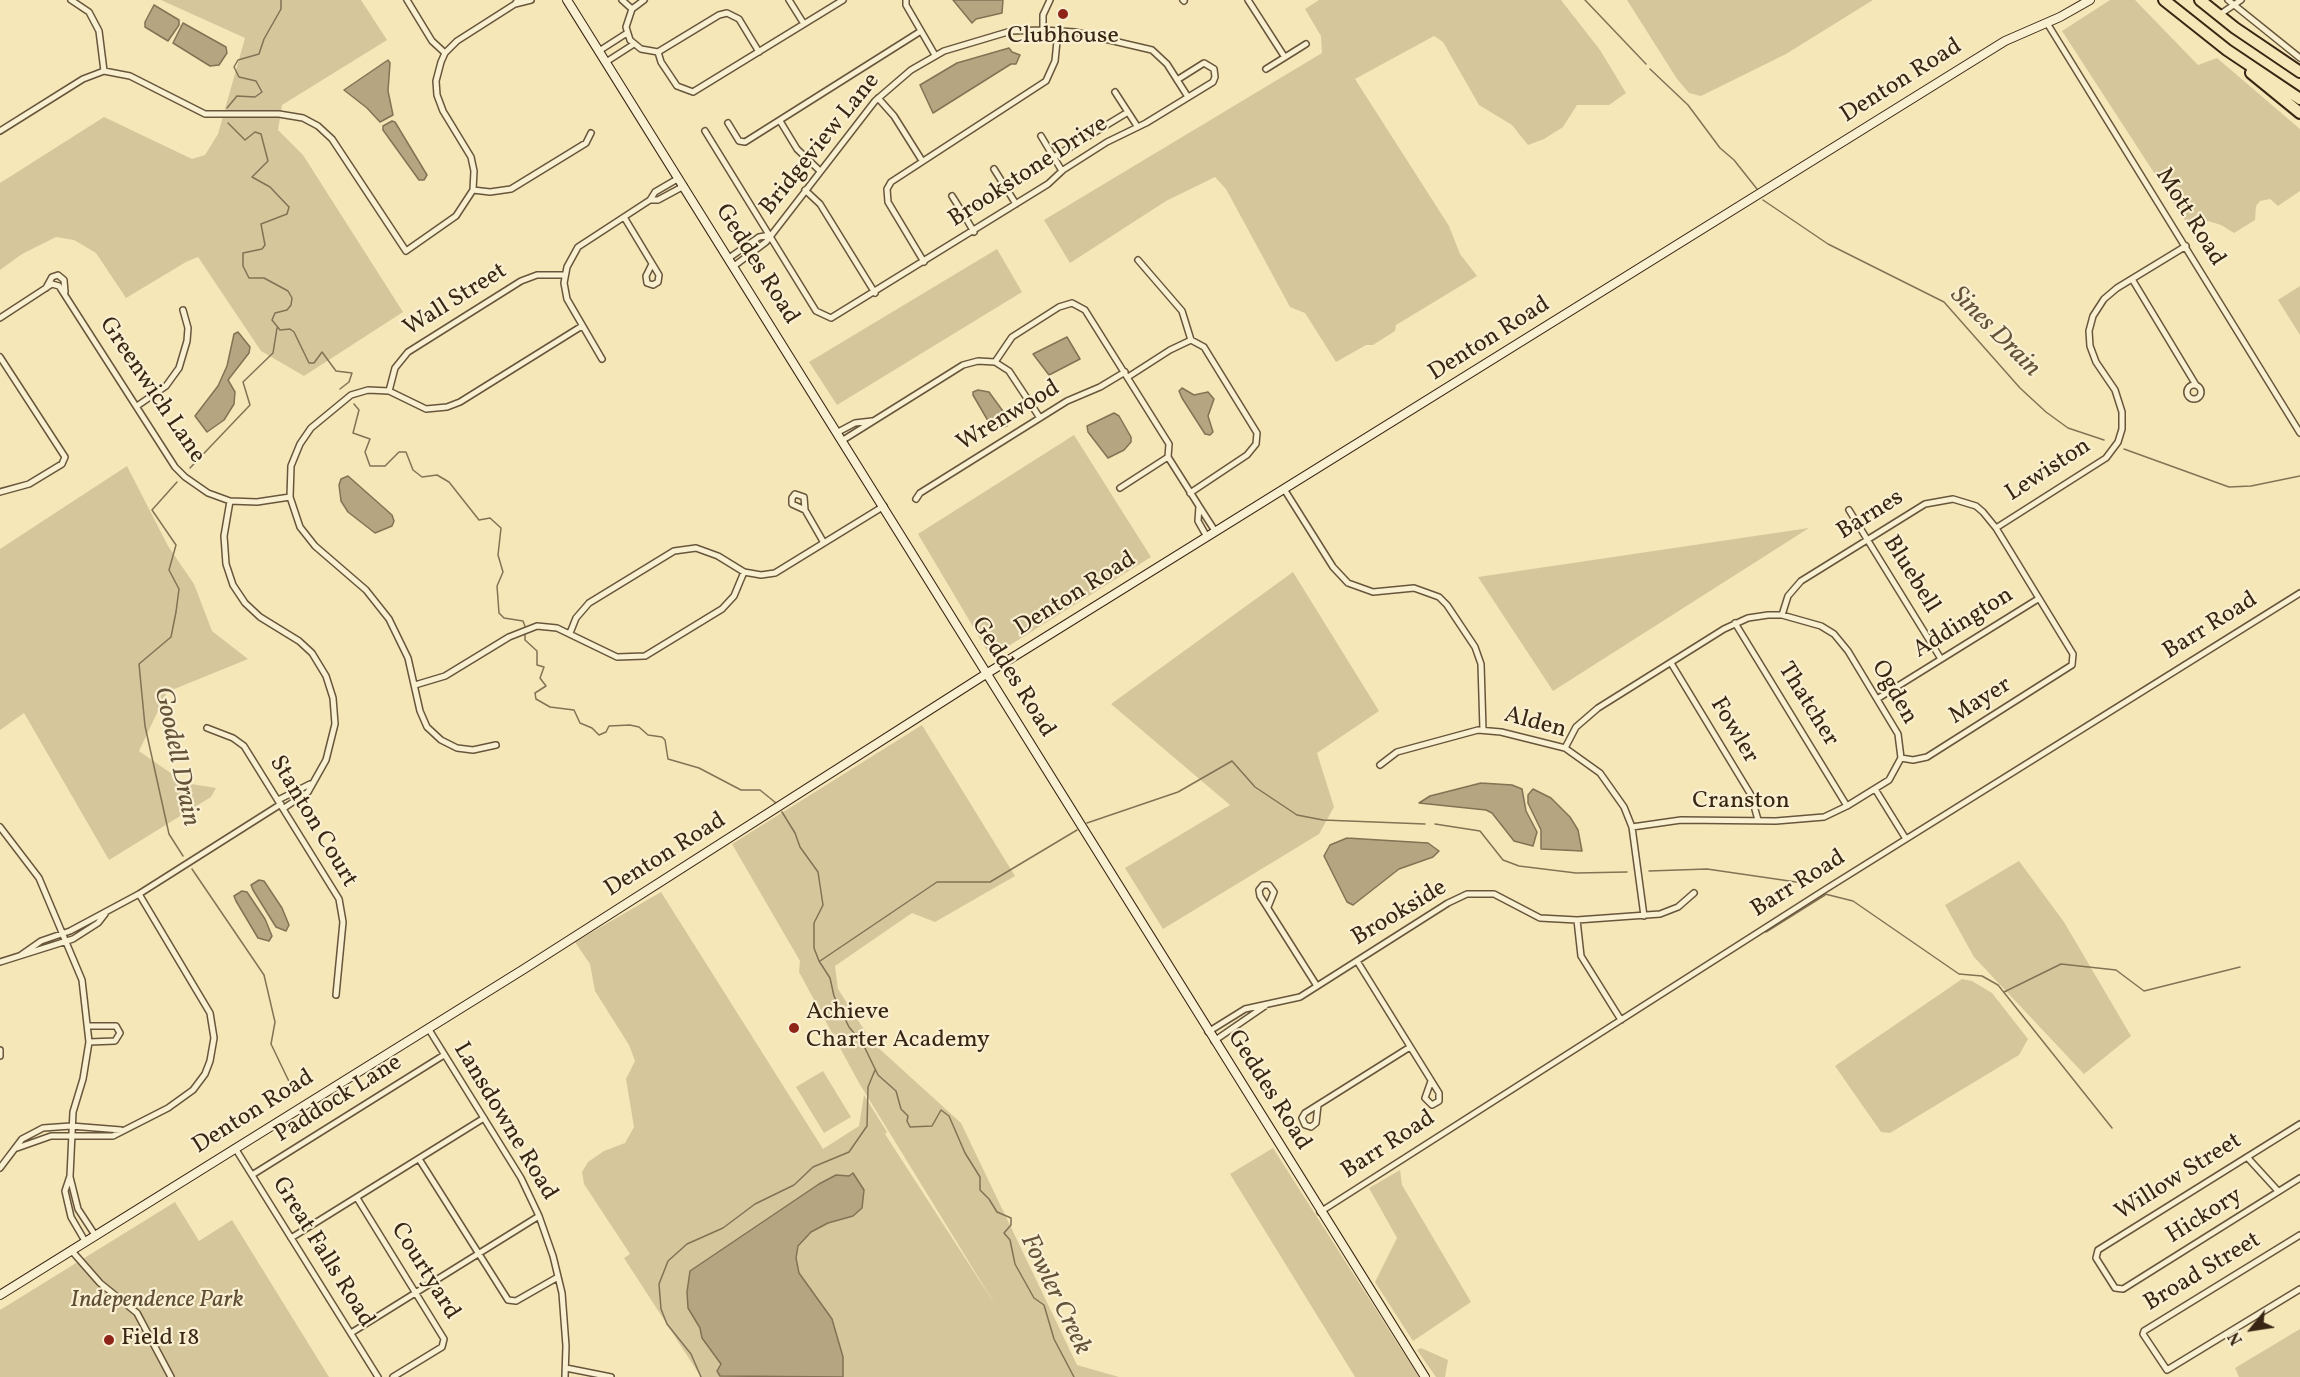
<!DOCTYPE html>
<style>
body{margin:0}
#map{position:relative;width:2300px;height:1377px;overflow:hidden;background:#f6e7b8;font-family:Vollkorn,serif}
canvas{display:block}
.north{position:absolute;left:2222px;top:1299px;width:60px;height:60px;-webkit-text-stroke:4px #f9efd1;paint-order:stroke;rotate:240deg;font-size:16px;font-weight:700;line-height:24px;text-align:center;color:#382513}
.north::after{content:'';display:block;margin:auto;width:21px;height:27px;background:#382513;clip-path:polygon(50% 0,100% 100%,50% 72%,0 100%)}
</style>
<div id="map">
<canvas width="2300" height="1377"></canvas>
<div class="north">N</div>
</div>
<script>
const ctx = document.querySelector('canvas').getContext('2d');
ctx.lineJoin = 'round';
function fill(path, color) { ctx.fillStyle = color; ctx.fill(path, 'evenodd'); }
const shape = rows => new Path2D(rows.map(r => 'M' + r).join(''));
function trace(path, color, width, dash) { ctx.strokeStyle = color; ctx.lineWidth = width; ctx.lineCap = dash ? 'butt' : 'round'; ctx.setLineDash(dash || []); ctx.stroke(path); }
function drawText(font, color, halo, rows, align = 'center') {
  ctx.font = font + ' Vollkorn,serif'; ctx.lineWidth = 4.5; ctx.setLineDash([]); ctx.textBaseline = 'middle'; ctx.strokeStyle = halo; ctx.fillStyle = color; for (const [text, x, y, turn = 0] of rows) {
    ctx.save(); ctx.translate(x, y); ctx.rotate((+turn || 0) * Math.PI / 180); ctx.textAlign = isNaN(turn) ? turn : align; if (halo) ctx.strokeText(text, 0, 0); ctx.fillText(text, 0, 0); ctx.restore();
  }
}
fill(shape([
 [161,0,361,0,387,40,282,105,278,130,303,155,403,312,304,376,261,351,198,257,186,262,126,298,96,253,74,240,56,237,22,254,0,270,0,183,104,117,192,159,205,155,218,134,245,38],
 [1319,0,1561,0,1600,50,1626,93,1609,105,1577,105,1563,127,1544,139,1528,145,1512,125,1479,105,1443,42,1434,36,1355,79,1449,226,1460,254,1477,276,1396,325,1395,331,1373,345,1366,345,1336,362,1305,313,1290,307,1226,189,1215,177,1166,201,1070,263,1044,220,1322,53,1321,36,1305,9],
 [1627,0,1873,0,1786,54,1701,96,1689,93,1677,79],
 [2110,0,2135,0,2198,65,2217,58,2300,129,2300,191,2278,206,2270,199,2260,201,2256,206,2255,220,2234,233,2221,225,2208,221,2198,227,2193,227,2184,219,2062,31],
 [997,249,1022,292,837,405,809,362],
 [2300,286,2300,335,2278,300],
 [1074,435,1151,557,991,657,918,534],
 [127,466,168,546,194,584,212,631,248,659,167,692,139,751,185,783,216,788,211,797,109,860,24,713,0,730,0,549],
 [1809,528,1553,691,1478,577],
 [1293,572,1379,711,1317,753,1334,807,1319,834,1163,929,1125,868,1230,805,1111,704],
 [922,725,1015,876,935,922,912,913,835,966,838,989,872,1042,961,1123,1077,1365,1119,1377,701,1377,624,1258,630,1254,584,1184,582,1172,588,1162,604,1151,625,1143,634,1127,626,1079,635,1061,629,1045,595,991,590,964,575,942,661,892,823,1149,859,1126,864,1095,887,1132,885,1134,996,1306,859,1083,799,972,800,961,732,844],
 [2019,861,2064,922,2131,1036,2084,1074,1974,957,1945,905],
 [1962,979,1972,981,1992,993,2028,1039,2019,1055,1890,1133,1881,1132,1835,1066],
 [823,1071,851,1117,824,1133,796,1087],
 [1273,1148,1419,1377,1355,1377,1230,1174],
 [1400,1170,1402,1185,1471,1302,1413,1341,1375,1282,1397,1238,1369,1188],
 [175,1202,199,1241,232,1220,329,1377,0,1377,0,1310],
 [2300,1329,2300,1377,2239,1377,2235,1368],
 [1421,1348,1448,1360,1445,1377,1436,1377,1417,1350]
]), '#d6c69c');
const water = shape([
 [953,0,1003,0,1002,13,976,19,972,23,953,0],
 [154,5,179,20,179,25,168,41,145,27,145,22,154,5],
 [183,23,226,47,227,53,219,65,210,66,173,43,183,23],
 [1009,48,1012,52,1020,55,1016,64,1011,64,933,113,920,85,957,63,1009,48],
 [388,60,390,63,388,91,393,115,380,122,367,108,344,90,388,60],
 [392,121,395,122,427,175,424,180,419,180,383,130,383,126,392,121],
 [238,332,250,347,249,353,228,380,235,392,234,404,224,420,207,432,195,416,218,386,227,366,234,334,238,332],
 [1067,337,1080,359,1049,375,1033,354,1067,337],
 [1182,388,1194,395,1208,392,1214,399,1208,416,1213,432,1210,435,1205,434,1182,398,1179,391,1182,388],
 [978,390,989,392,1005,414,1007,426,995,429,991,426,973,395,973,392,978,390],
 [1114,413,1119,416,1131,437,1131,442,1124,450,1108,458,1088,432,1087,426,1114,413],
 [348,476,392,515,394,521,392,526,375,533,348,512,341,501,339,485,341,479,348,476],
 [1481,783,1512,785,1522,789,1526,811,1537,832,1533,846,1514,841,1492,813,1486,810,1419,803,1430,796,1481,783],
 [1533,789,1551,798,1570,817,1578,830,1582,851,1541,849,1541,830,1528,803,1528,795,1533,789],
 [1347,838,1428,843,1439,851,1433,857,1399,869,1353,905,1347,902,1324,856,1330,845,1347,838],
 [259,880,264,881,282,908,289,925,286,931,276,927,253,890,251,885,259,880],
 [242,891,247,892,265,919,272,936,269,941,258,938,236,901,234,896,242,891],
 [853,1173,864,1190,862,1208,853,1216,828,1223,811,1232,798,1246,796,1258,799,1273,832,1319,843,1357,843,1377,720,1376,717,1371,721,1364,702,1338,700,1328,688,1308,687,1292,690,1271,819,1184,836,1175,849,1176,853,1173]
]);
fill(water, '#b5a580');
trace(water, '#837254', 1.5);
trace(shape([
 [1585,0,1646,64],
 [1650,69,1688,105,1720,148,1734,160,1757,189],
 [227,108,237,96,255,97,262,92,256,81,239,77,234,67,238,60,259,54,264,39,281,9,281,0],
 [228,123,245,140,255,132,261,134,268,161,252,177,270,187,289,207,287,214,261,224,265,245,262,249,243,253,243,266,249,278,264,278,288,291,292,298,291,305,287,310,275,313,272,320,280,330,290,329,294,332,309,363,314,363,322,352,336,371,352,373,349,382,340,389],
 [1763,200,1828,244,1944,302,2020,388,2046,412,2068,428,2104,440],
 [354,404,359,410,353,433,370,439,365,452,370,466,385,466,399,452,406,452,413,470,422,477,437,475,449,482,479,520,490,518,501,528,498,555,503,572,497,586,499,613,504,618,523,621,526,629],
 [2124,449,2229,487,2251,486,2300,476],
 [190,468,250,405,243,382,273,353,277,328],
 [177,482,152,510,176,545,169,570,179,589,176,612,171,637,139,664,145,726,169,834,183,856],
 [525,634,525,640,537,651,537,665,544,667,540,678,546,686,535,693,536,699,550,707,574,710,580,723,592,728,599,735,606,732,609,726,630,725,639,727,648,735,662,737,665,740,668,759,699,768,741,790,760,790,776,803],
 [782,812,795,833,800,847,818,872,823,905,814,923,814,948,819,961,830,978,834,996,849,1027,863,1044,878,1075,896,1091,901,1109,908,1116,907,1121,910,1127,932,1126,941,1110,949,1116,965,1153,980,1177,980,1190,989,1199,997,1212,1011,1218,1011,1225,1004,1233,1010,1240,1015,1264,1034,1298,1044,1305,1054,1339,1074,1377],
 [1087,823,1178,792,1232,761,1255,787,1297,815,1323,820,1425,824],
 [1435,824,1480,831,1503,860,1519,866,1576,873,1627,872],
 [192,869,264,975,275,1022,271,1044,295,1094],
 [1649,871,1707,869,1810,884],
 [1825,894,1853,901,1959,974,1982,976,1998,985,2112,1128],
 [1766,932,1825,895],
 [820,961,937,882,990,882,1077,830],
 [2004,992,2061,964,2116,970,2144,991,2240,967],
 [701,1377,691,1354,667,1324,661,1309,659,1284,668,1261,687,1244,723,1228,755,1204,794,1185,813,1167,849,1152,867,1126,868,1087,875,1070]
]), '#837254', 1.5);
const street = shape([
 [71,0,89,12,99,31,104,71],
 [407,0,432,41,445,53],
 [518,0,515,4,531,0],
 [622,0,632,9],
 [644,0,632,9,626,27,630,40,641,49,658,52,719,15,727,13,739,19,759,52],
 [789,0,804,24],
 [906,0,906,5,935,55],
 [1183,0,1184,1],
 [1248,0,1284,56],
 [2228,0,2300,58],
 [2219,15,2241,0],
 [2047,23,2300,433],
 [1043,30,1043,15,1050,0],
 [599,51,627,33],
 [658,52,661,62,677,86,693,92,843,0],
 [606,62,634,44],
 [1266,69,1306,44],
 [1115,92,1137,126],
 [878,98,894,116,921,159],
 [780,121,797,149,820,171],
 [728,123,739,141,745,142,921,31],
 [0,131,83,79,104,71,130,76,205,114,279,114,303,118,318,126,332,139,406,251,456,216,473,190,474,171,471,157,443,111,437,95,436,81,441,62,445,53,457,41,515,4],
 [705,131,816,311,831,318,1048,184,1063,170,1107,142,1146,123,1213,82,1215,77,1214,69,1204,63,1177,80],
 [1041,136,1062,171],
 [1054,157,1128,112],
 [994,169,1016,204],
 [679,178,655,192,650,200,658,200,684,186],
 [473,190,490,192,511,189,586,143,591,133],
 [805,190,820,204,875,293],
 [952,196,964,215],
 [624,217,659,275,658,282,653,285,647,283,646,276,652,264],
 [974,232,964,215,1006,188],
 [729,258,759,237,770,235],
 [1138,260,1182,311,1191,340,1204,347,1257,433,1256,444,1247,455,1190,493],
 [924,262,888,202,887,189,891,182,1046,81,1055,61,1058,31],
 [734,266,766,242,875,101,911,70,944,51,1011,31,1043,30,1075,32,1152,50,1167,64,1188,97],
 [2132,279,2196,385],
 [46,288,52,277,58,275,64,280,65,292],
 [0,318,52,284,59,286,175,467,185,477,208,493,230,501,257,502,290,497],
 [0,357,65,457,62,464,29,484,0,492],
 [602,359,567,299,564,283,567,267,578,247,650,200],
 [995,362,1012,337,1059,307,1072,303,1085,310,1169,444,1168,457,1120,488],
 [1128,377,1170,350,1191,340],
 '2187 392a7 7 0 1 1 14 0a7 7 0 1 1-14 0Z',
 [389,391,395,368,408,352,521,281,537,275,565,275],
 [137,406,166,386,179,368,187,341,188,328,183,310],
 [838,432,855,423,872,421],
 [843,440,963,365,978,361,995,362,1009,371,1040,418],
 [1168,457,1199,506],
 [1284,489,1333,567,1348,583,1373,592,1414,588,1439,597,1447,605,1475,647,1481,664,1483,730],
 [916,499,920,493,1067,401,1100,387,1125,372],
 [230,501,224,536,226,564,233,585,245,603,260,617,299,641,312,653,326,676,333,698,335,724,326,760,308,792,284,808],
 [805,510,804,497,795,494,792,498,792,504,805,510,824,543],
 [1849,510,1941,659],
 [1996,528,2106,458,2118,442,2122,429,2122,412,2115,390,2096,362,2090,346,2089,331,2093,316,2104,299,2117,288,2186,246],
 [1207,537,1198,521,1199,506,1215,531],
 [1782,615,1788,596,1801,581,1925,504,1953,499,1976,506,1983,512,1996,528,2073,654,2072,665,1927,757,1913,760,1901,758],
 [1735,623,1847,806],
 [570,633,576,618,589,603,674,551,696,548,718,556,744,572,761,575,775,573,884,506],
 [1671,663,1751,795,1758,820],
 [415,685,445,676,509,637,537,626,557,628,617,657,645,656,722,609,734,596,744,572],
 [1877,699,2038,599],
 [207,728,233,738,244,746,339,899,343,922,336,995],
 [496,745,473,750,457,748,441,740,427,727,420,711,408,658,389,619,366,590,315,546,300,527,290,497,291,466,300,444,311,428,351,395,368,390,389,391,426,409,447,407,460,402,582,326],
 [1565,748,1576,727,1598,708,1724,629,1748,618,1768,615,1782,615,1821,626,1834,634,1848,651,1898,734,1901,758,1889,780,1847,806,1824,817,1776,821,1681,820,1632,827],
 [1380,765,1397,752,1478,730,1501,732,1565,748,1600,773,1624,807,1632,827,1644,916],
 [1875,789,1906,839],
 [278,800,310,784],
 [0,827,39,878,82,980,89,1042,83,1079,73,1112,70,1176,65,1191,71,1217,85,1241],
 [1268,907,1274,892,1269,885,1263,885,1259,890,1260,896,1317,986],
 [1577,920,1581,956,1621,1020],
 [21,955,41,941,70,931,139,894,281,804],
 [1357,961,1439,1093,1439,1101,1432,1105,1425,1098,1431,1081],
 [0,962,73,939,98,923,105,914],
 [428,1028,521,1178,539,1216,553,1256,562,1293,566,1346,565,1377],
 [1208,1032,1245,1009,1300,997,1448,903,1467,894,1494,894,1540,918,1577,920,1660,914,1678,907,1694,893],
 [1214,1041,1265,1006],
 [89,1042,115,1041,120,1033,116,1026,90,1026],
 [0,1050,0,1056],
 [1318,1105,1316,1123,1311,1127,1305,1125,1302,1118,1305,1113,1410,1047],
 [2300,1124,2098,1250,2096,1258,2115,1288,2123,1289,2300,1178],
 [17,1148,51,1136,113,1136,168,1108,193,1090,205,1074,210,1061,214,1038,210,1013,139,894],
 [235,1148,378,1377],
 [2247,1157,2278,1191],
 [419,1159,508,1300,516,1301,558,1277],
 [0,1168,22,1139,43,1128,71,1126,121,1130],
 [252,1175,444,1055],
 [70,1177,78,1209,95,1235],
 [357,1198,444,1339,442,1347,393,1377],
 [1320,1212,1826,889,2300,593],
 [2300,1235,2144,1331,2143,1334,2167,1370,2300,1289],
 [291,1238,484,1118],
 [71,1250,100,1283,137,1313,171,1377],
 [351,1333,539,1216],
 [566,1368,611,1377]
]);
const secondary = shape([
 [567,0,1425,1377],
 [0,1295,524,969,986,674,1881,118,2005,41,2060,17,2090,0]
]);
const highway = shape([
 [2164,0,2227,50,2300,99],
 [2200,0,2235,28,2300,72],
 [2251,73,2300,113]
]);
trace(street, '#68563c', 8);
trace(secondary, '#382513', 10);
trace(highway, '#382513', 14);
trace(street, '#f9efd1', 5);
trace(secondary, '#f9efd1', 8);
trace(highway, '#f6e7b8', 10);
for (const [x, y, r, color] of [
 [1063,14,6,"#8f2418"],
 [794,1028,6,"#8f2418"],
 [109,1340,6,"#8f2418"]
]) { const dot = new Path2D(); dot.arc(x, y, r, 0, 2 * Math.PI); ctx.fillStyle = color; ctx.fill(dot); trace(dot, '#f9efd1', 2); }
drawText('24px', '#382513', '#f9efd1', [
 ["Clubhouse",1063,38,"center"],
 ["Achieve",806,1014],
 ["Charter Academy",806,1042],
 ["Field 18",121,1340]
], 'left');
drawText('24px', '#382513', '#f9efd1', [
 ["Denton Road",1902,82,-32],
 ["Bridgeview Lane",821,145,-51],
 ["Brookstone Drive",1029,173,-33],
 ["Mott Road",2189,218,58],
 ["Geddes Road",756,265,58],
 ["Wall Street",456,301,-32],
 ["Denton Road",1490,340,-32],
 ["Greenwich Lane",151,391,56],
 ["Wrenwood",1009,417,-31],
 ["Lewiston",2049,471,-33],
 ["Barnes",1871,516,-32],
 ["Bluebell",1910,575,58],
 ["Denton Road",1076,595,-32],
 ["Addington",1964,624,-32],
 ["Barr Road",2211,627,-32],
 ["Geddes Road",1012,678,58],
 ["Ogden",1893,693,60],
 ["Mayer",1981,702,-32],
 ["Thatcher",1807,705,58],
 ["Alden",1535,724,15],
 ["Fowler",1733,731,59],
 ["Cranston",1741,803],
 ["Stanton Court",312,822,59],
 ["Denton Road",666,856,-32],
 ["Barr Road",1799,885,-32],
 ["Brookside",1400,914,-31],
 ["Geddes Road",1268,1091,58],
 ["Paddock Lane",339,1100,-32],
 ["Denton Road",254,1113,-32],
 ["Lansdowne Road",504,1122,59],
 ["Barr Road",1389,1146,-33],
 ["Willow Street",2179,1178,-32],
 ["Hickory",2205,1217,-32],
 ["Great Falls Road",322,1253,58],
 ["Courtyard",424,1272,58],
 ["Broad Street",2203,1273,-31]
]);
drawText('italic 24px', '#604d35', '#f9efd1', [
 ["Independence Park",157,1302]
]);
drawText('italic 26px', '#645239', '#f9efd1', [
 ["Sines Drain",1994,333,45],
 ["Goodell Drain",175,757,78],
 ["Fowler Creek",1054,1295,64]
]);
</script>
